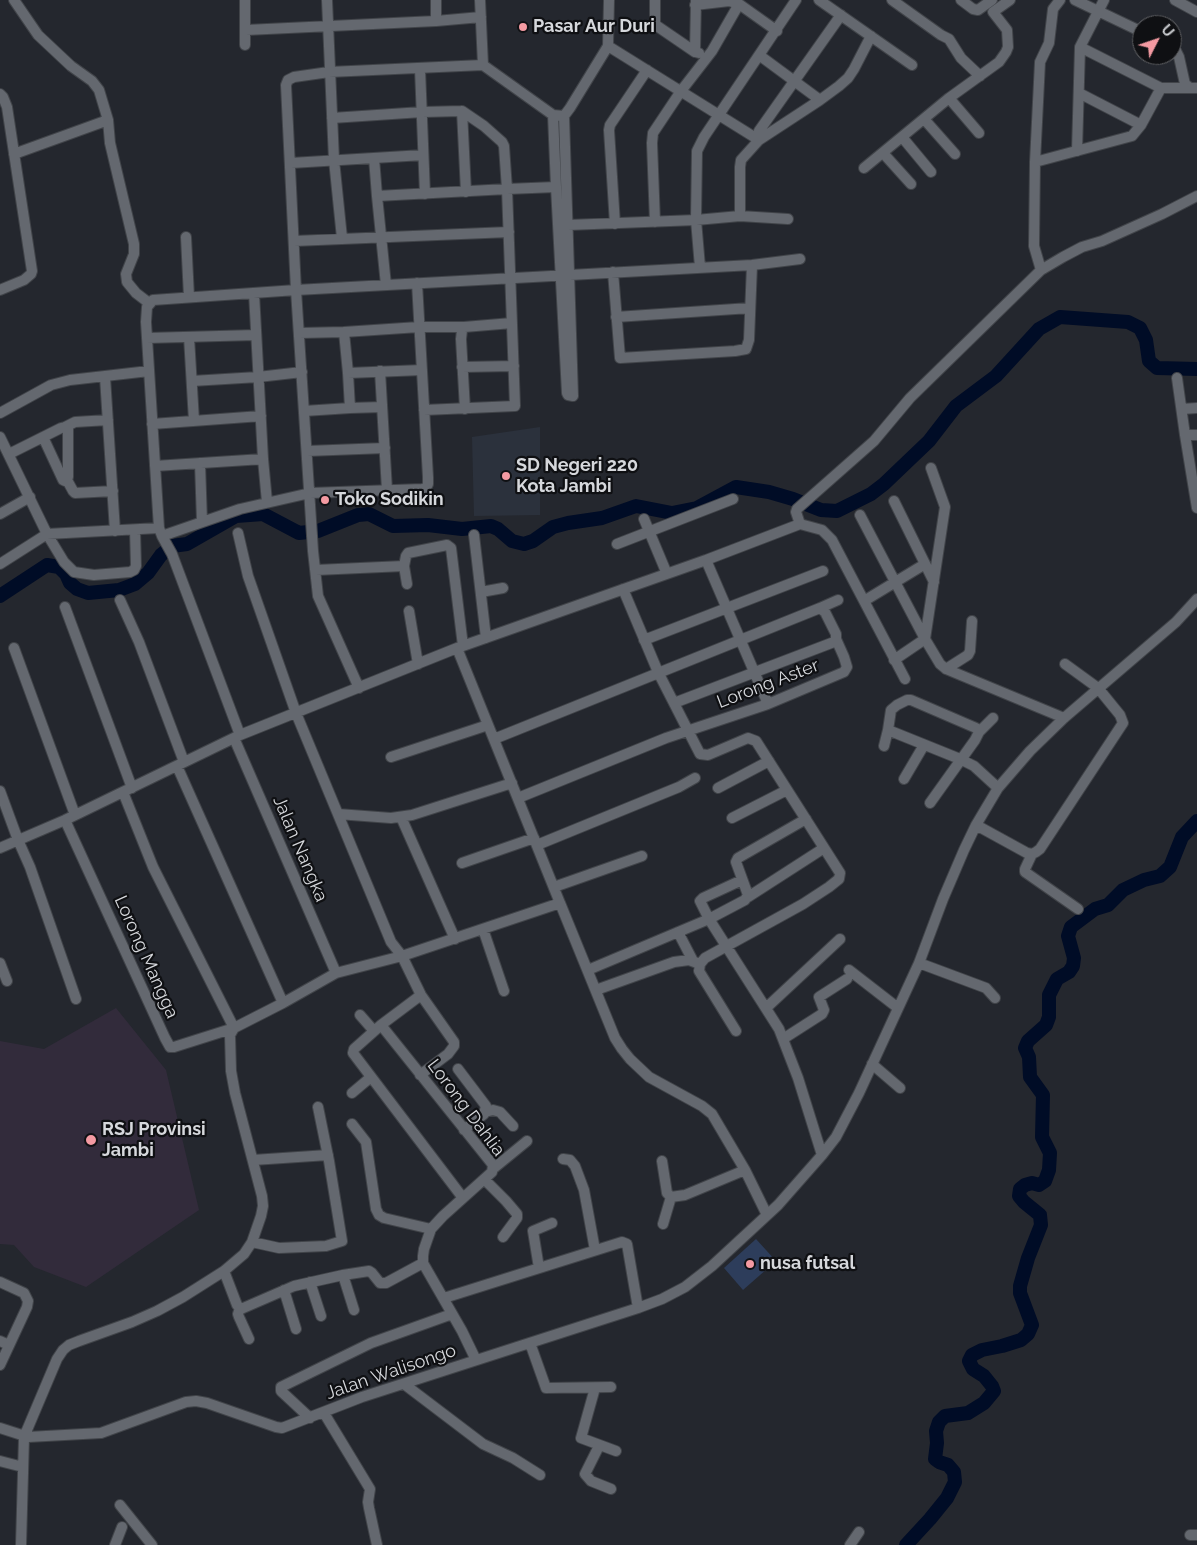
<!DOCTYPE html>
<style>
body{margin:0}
#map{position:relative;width:1197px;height:1545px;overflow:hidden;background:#24272e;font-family:Raleway,sans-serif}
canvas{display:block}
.north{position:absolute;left:1132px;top:15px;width:50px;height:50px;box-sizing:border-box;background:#0f1013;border:1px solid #5f6063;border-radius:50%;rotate:49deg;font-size:14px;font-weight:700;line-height:20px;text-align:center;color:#d6d8dc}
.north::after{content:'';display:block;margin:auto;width:18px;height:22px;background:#f49aa2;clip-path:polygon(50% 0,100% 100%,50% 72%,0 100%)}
</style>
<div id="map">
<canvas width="1197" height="1545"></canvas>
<div class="north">U</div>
</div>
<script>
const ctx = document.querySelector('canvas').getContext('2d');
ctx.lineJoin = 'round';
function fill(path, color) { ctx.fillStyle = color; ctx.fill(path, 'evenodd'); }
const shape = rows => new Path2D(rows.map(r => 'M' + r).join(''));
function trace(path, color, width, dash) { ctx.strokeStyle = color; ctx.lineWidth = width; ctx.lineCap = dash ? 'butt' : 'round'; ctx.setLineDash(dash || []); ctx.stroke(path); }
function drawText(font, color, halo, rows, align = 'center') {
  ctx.font = font + ' Raleway,sans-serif'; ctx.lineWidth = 4.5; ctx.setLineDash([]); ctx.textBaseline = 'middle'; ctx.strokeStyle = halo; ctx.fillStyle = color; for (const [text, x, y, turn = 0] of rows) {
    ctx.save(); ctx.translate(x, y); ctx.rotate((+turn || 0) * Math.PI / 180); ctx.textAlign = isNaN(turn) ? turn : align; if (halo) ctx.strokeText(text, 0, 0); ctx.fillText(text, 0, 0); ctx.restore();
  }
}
fill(shape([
 [540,427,540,515,474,516,472,437]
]), '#2b313c');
fill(shape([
 [116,1008,166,1070,199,1210,86,1287,34,1267,14,1245,0,1244,0,1041,44,1049]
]), '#322b3b');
fill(shape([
 [756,1239,776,1261,743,1290,724,1268]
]), '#2d3d5b');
trace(shape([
 [0,596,47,565,59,567,66,574,70,583,77,589,88,593,119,590,135,584,148,573,161,555,172,546,187,544,236,516,263,514,299,533,318,531,358,515,369,514,393,526,428,525,462,529,491,526,498,529,512,541,524,544,533,541,553,527,568,523,602,518,636,506,672,513,697,508,736,487,769,492,793,499,821,510,837,511,871,494,884,484,929,441,956,406,996,376,1039,329,1060,317,1128,322,1140,328,1146,340,1149,361,1157,368,1197,369],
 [906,1545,930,1519,947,1498,955,1482,954,1472,948,1465,939,1462,935,1459,937,1443,936,1431,939,1422,945,1416,968,1413,984,1403,994,1391,992,1386,984,1376,973,1369,969,1361,972,1355,982,1350,1002,1346,1021,1340,1028,1334,1032,1325,1020,1293,1020,1286,1028,1258,1041,1225,1040,1215,1024,1202,1019,1196,1020,1189,1025,1185,1032,1183,1039,1185,1045,1181,1049,1170,1050,1153,1042,1137,1043,1095,1030,1077,1029,1057,1025,1048,1028,1041,1046,1025,1049,1017,1049,995,1057,979,1069,972,1073,966,1074,958,1068,936,1071,927,1095,909,1108,905,1123,890,1144,880,1160,876,1170,867,1182,837,1197,821]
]), '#000c26', 14);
const minor = shape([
 [14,0,38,35,71,66,92,81,99,90,108,120,110,143,134,244,134,254,126,274,127,282,136,293,149,303],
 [245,0,245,45],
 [327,0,334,160,342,238],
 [436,0,436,21,481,17],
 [480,0,483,65],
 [655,0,655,23,657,26,695,52],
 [696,0,695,52,699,53],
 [819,0,912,65],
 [892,0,941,35,949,39,961,58,980,76],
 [961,0,973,9,978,10,992,0],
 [1075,0,1142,32],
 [1175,0,1197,12],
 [739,4,777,31],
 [246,30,436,21],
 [608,46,759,140,820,100,839,86,848,78,854,69,871,36],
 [1080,47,1161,88,1197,88],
 [1172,48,1176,51,1179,57,1185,84,1190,88],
 [759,55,820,100],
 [420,69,425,194],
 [1079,93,1141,125],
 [0,94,3,97,7,107,32,271,31,274,24,280,0,290],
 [949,98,979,133],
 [462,111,484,126,502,142,504,146,507,189,556,187],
 [553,115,556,187,567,393,568,395,573,396,564,116],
 [332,118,422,112,462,111,466,192],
 [924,119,955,154],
 [902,137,931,172],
 [1077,151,1080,47,1104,0],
 [883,153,911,184],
 [14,154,108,120],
 [374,158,377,196],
 [1035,162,1132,136,1141,125,1161,88],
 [291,163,423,155],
 [864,168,949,98,999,62,1006,52,1008,47,1007,30,993,12,1010,0],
 [740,216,740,167,741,160,759,140,759,131,841,15],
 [655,222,652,143,653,133,681,91,712,51,739,4,729,1,695,5],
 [615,224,609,130,610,125,647,70],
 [568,225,696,220,740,216,788,219],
 [186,237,189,297],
 [294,241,509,232],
 [700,267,696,220,697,151,704,137,796,0],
 [1041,270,1034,246,1035,162,1040,62,1049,43,1053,9,1060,0],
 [613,272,620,358,735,351,746,349,749,340,752,265],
 [386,285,377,196,507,189,515,406,424,410],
 [254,293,263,459,267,502],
 [616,317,750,308],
 [344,332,419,327,464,327],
 [299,333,344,332,348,373,350,408,304,411],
 [189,337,194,421],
 [147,338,256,335],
 [462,367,514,366],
 [380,371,387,490],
 [348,373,422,370],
 [105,377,115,531],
 [1177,378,1185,435,1197,508],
 [192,381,258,377,302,372],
 [350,408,382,407],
 [465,409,461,339,462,330,464,327,512,323],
 [1182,409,1197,408],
 [0,413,51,385,70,380,149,371],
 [152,424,261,416],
 [65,427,75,422,108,420],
 [1185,435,1197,435],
 [0,437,47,534,64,562,74,572,94,575,130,572,134,570,136,566,135,530],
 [307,451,385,448],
 [9,454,61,428,65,427,68,429,68,477,65,481,63,480,43,437],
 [200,463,202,522],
 [155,466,263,459],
 [67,480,73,491,75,493,113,491],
 [894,501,934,582],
 [0,514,30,497],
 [860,515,925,639,940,664,946,669,1064,718],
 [644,519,667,574],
 [800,524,796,512,797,509,874,441,910,398,1041,270,1063,257,1082,247,1102,241,1162,214,1197,196],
 [238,533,248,576,296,713,391,942,402,956,560,903,615,1038,622,1049,630,1059,649,1077,702,1106,712,1114,745,1170,767,1215],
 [474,535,486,638],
 [162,536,240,509,310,493,422,489,426,488,428,484,428,477,417,283],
 [617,544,733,499],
 [706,560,768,704],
 [0,564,47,534,159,528],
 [404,566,407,584],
 [316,570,404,566,406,556,408,553,447,545,451,548,463,646],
 [623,589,658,672,700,754,708,755,748,738,756,741,840,873,839,879,829,887,803,904,705,958,700,964,699,971,736,1031],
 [481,592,503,588],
 [120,600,139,642,184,762],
 [864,601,925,564],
 [65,607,132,788],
 [820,608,838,600],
 [409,611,418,664],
 [644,640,823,571],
 [14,648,75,815],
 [457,648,560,903],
 [894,660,925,639,945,507,931,468],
 [946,669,968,655,970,651,972,621],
 [359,688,318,596,313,551,296,290,286,85,288,80,294,77,329,72,483,65,553,115,564,116,570,108,608,46,609,0],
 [888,730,960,759,974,766,998,788],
 [979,732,993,718],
 [240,735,172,554,162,536,159,528,146,322,147,307,153,300,296,290,752,265,800,259],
 [234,738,336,973],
 [494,739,820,608,825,612,836,634,836,639,834,642,674,703],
 [884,746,888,730,891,710,897,705,907,700,911,700,976,728,979,732,975,740,930,803],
 [391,757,488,725],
 [177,766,283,1003],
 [904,779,924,745],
 [718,788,769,761],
 [0,791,18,840,30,867,76,999],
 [123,792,153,867,234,1028],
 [518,798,666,738,768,704,844,672,847,667,844,657,836,639],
 [338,814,391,818,412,815,512,783],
 [401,817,455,939],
 [732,818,787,790],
 [65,820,165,1038,170,1047,174,1047,234,1028],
 [976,825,1027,853,1032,854,1036,852,1040,849,1123,723,1120,715,1098,688,1065,664],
 [537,845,679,787,695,778],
 [0,848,65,820,240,735,457,648,706,560,800,524,822,530,832,540,905,679],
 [1032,854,1025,869,1025,872,1078,909],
 [462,863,534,838],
 [742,880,703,898,700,901,709,919,779,1029,798,1078,822,1155],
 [554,887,642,856],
 [748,897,824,848],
 [483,929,504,991],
 [678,932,693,961],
 [0,963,7,981],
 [919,963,986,988,995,998],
 [588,970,709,919,745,900,748,895,736,862,738,858,806,819],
 [849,970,898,1008],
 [596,990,674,962,689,960,700,964],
 [421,995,381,1025,354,1049,353,1053,463,1198],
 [766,1008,840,939],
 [360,1015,374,1031],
 [381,1025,493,1165,492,1172,443,1216,431,1229,424,1249,423,1256,423,1263,462,1331,476,1360],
 [783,1039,822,1014,824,1010,819,997,847,979],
 [872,1064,900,1088],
 [458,1069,486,1106,484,1114,464,1130],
 [352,1093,371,1077],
 [485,1112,493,1110,500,1112,513,1126],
 [352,1124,366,1142,376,1209,379,1215,384,1218,431,1229],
 [563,1159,570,1160,575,1166,584,1190,595,1250],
 [253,1160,328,1155],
 [662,1161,667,1193,671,1197,685,1195,745,1170],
 [494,1168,527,1141],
 [484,1179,506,1201,517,1214,517,1218,503,1237],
 [663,1224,671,1197],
 [252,1242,279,1248,326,1246,342,1241,329,1161,318,1107],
 [539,1268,533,1231,552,1223],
 [224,1271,237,1305,241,1309,294,1286,343,1275,369,1271,372,1273,380,1283,386,1283,423,1263],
 [343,1275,354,1310],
 [0,1282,24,1293,28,1301,27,1307,0,1365],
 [310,1282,321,1316],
 [284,1290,296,1329],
 [444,1298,622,1242,627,1244,638,1308],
 [240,1308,238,1314,239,1317,249,1339],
 [0,1341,9,1345],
 [530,1343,546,1388,611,1387],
 [404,1384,483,1444,513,1458,540,1475],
 [595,1388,581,1438,616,1451],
 [324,1413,370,1489,368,1502,369,1508,377,1545],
 [310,1418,281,1391,281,1387,371,1343,452,1314],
 [0,1428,28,1437,101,1433,186,1402,196,1401,207,1403,276,1427,282,1428,362,1397,638,1308,662,1299,685,1287,712,1266,778,1205,822,1155,836,1137,859,1093,919,963,943,899,964,850,976,825,998,788,1030,751,1064,718,1176,622,1197,599],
 [599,1446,585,1474,591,1481,611,1489],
 [0,1461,23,1467],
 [120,1505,152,1545],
 [1190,1535,1197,1535],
 [21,1545,24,1437,57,1359,63,1350,69,1345,79,1341,132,1322,157,1311,183,1297,224,1271,244,1254,252,1242,261,1216,263,1206,262,1196,235,1093,231,1071,230,1035,234,1028,283,1003,336,973,402,956,421,995,454,1042,454,1046,448,1054,420,1075],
 [115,1545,122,1527],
 [850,1545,859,1532]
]);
trace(minor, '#414449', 12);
trace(minor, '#64686f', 10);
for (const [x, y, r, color] of [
 [523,27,5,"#f49aa2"],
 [506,476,5,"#f49aa2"],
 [325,500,5,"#f49aa2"],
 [91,1140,6,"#f49aa2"],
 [750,1264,5,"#f49aa2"]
]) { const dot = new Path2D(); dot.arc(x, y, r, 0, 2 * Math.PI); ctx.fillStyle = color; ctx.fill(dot); trace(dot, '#0f1013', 2); }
drawText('bold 18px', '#d6d8dc', '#0f1013', [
 ["Pasar Aur Duri",533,27],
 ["SD Negeri 220",516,466],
 ["Kota Jambi",516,487],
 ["Toko Sodikin",335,500],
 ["RSJ Provinsi",102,1130],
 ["Jambi",102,1151],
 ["nusa futsal",760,1264]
], 'left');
drawText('18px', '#d6d8dc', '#0f1013', [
 ["Lorong Aster",768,684,-21],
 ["Jalan Nangka",300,849,67],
 ["Lorong Mangga",146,957,66],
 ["Lorong Dahlia",466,1108,53],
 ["Jalan Walisongo",391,1372,-19]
]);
</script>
